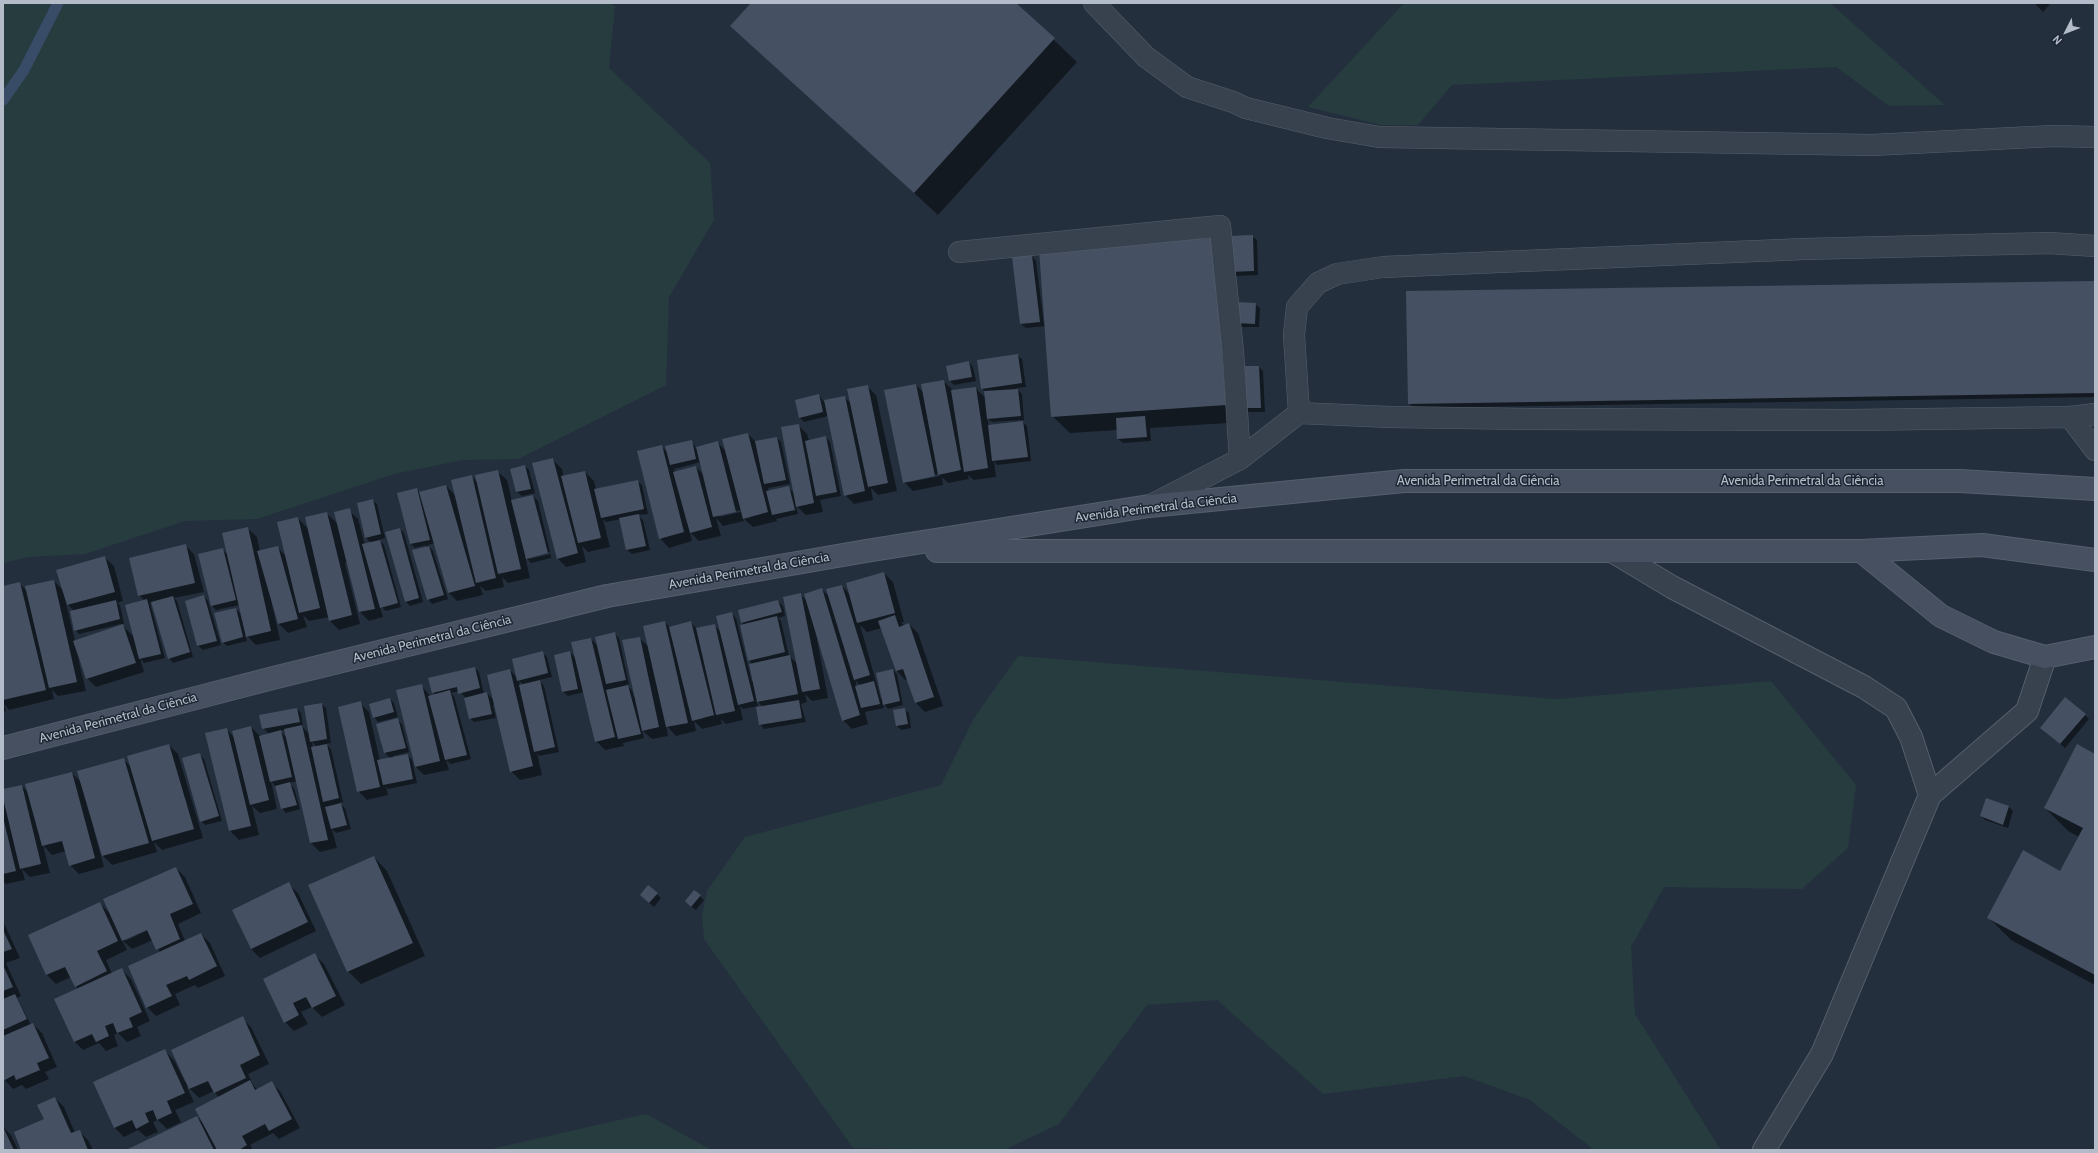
<!DOCTYPE html>
<meta charset="utf-8">
<style>
body{margin:0}
#map{position:relative;width:2098px;height:1153px;overflow:hidden;background:#242f3e;font-family:Cabin,sans-serif}
canvas{display:block}
.frame{position:absolute;inset:0;border:4px solid #b4bcc9;pointer-events:none}
.north{position:absolute;left:2046px;top:12px;width:40px;height:40px;-webkit-text-stroke:3px #1d2633;paint-order:stroke;rotate:228deg;font-size:11px;font-weight:700;line-height:16px;text-align:center;color:#b4bcc9}
.north::after{content:'';display:block;margin:auto;width:14px;height:18px;background:#b4bcc9;clip-path:polygon(50% 0,100% 100%,50% 72%,0 100%)}
</style>
<div id="map">
<canvas width="2098" height="1153"></canvas>
<div class="frame"></div>
<div class="north">N</div>
</div>
<script>
const ctx = document.querySelector('canvas').getContext('2d');
ctx.lineJoin = 'round';
function fill(path, color) { ctx.fillStyle = color; ctx.fill(path, 'evenodd'); }
const shape = rows => new Path2D(rows.map(r => 'M' + r).join(''));
function trace(path, color, width, dash) { ctx.strokeStyle = color; ctx.lineWidth = width; ctx.lineCap = dash ? 'butt' : 'round'; ctx.setLineDash(dash || []); ctx.stroke(path); }
function drawText(font, color, halo, rows, align = 'center') {
  ctx.font = font + ' Cabin,sans-serif'; ctx.lineWidth = 3; ctx.setLineDash([]); ctx.textBaseline = 'middle'; ctx.strokeStyle = halo; ctx.fillStyle = color; for (const [text, x, y, turn = 0] of rows) {
    ctx.save(); ctx.translate(x, y); ctx.rotate((+turn || 0) * Math.PI / 180); ctx.textAlign = isNaN(turn) ? turn : align; if (halo) ctx.strokeText(text, 0, 0); ctx.fillText(text, 0, 0); ctx.restore();
  }
}
fill(shape([
 [3,3,612,3,615,7,609,68,710,163,714,220,669,297,666,385,518,459,463,460,394,474,257,519,185,521,85,554,28,557,3,563],
 [1404,3,1830,3,1945,105,1889,106,1836,67,1452,85,1418,125,1381,125,1308,107],
 [1018,656,1556,699,1771,681,1856,785,1848,848,1802,889,1664,887,1631,947,1635,1014,1721,1150,1594,1150,1530,1100,1464,1076,1323,1094,1217,1000,1147,1005,1059,1124,1004,1150,853,1148,704,939,702,915,707,891,745,837,941,785,974,718],
 [646,1114,712,1150,493,1150,495,1148]
]), '#263c3f');
fill(shape([
 [752,3,1015,3,1077,62,938,215,732,26],
 [2034,3,2051,3,2043,12],
 [1252,236,1257,240,1258,275,1235,276,1241,367,1259,367,1263,371,1265,412,1246,412,1243,422,1150,428,1151,441,1123,443,1118,439,1118,430,1070,433,1052,416,1046,326,1026,328,1021,324,1032,256,1036,261,1044,324],
 [2095,282,2095,397,1414,408,1409,403],
 [1255,304,1260,308,1259,327,1242,327,1237,323],
 [1017,355,1022,359,1026,387,1016,388,1022,394,1024,420,1021,420,1027,426,1031,461,997,465,994,461,996,477,974,480,968,475,969,479,948,483,942,477,943,485,913,491,904,482,916,385,923,392,943,381,953,390,975,388,986,398,985,392,982,388],
 [987,418,992,422,1021,420,1021,422,989,426],
 [939,474,940,476,909,482,909,480],
 [969,362,973,367,976,381,954,385,950,381],
 [867,386,876,395,897,491,878,495,871,488,873,500,854,504,845,495,828,416,804,422,800,418,819,395,823,401,844,397,851,403],
 [798,425,807,434,809,441,826,437,830,442,841,496,820,500,823,512,806,515,796,506,798,514,776,519,777,521,753,527,743,518,744,521,723,526,716,518,721,536,699,541,690,532,692,541,669,548,660,538,661,446,668,453,691,441,696,448,718,443,726,451,748,434,756,442,777,438,781,442,790,484,768,488,769,492,788,487,794,493],
 [701,462,705,476,696,467,675,472,674,469],
 [740,510,741,512,719,517,719,515],
 [553,460,562,469,564,477,585,472,594,481,596,489,637,481,642,485,648,514,638,515,643,520,650,550,632,554,627,550,621,519,606,522,603,519,610,547,588,552,582,546,586,562,566,567,557,558],
 [525,466,529,470,535,493,522,496,517,492,511,470],
 [497,471,507,480,512,501,533,496,538,501,550,552,529,557,529,559,551,554,551,558,531,563,525,556,530,578,508,583,502,577,504,587,486,591,480,586,483,595,457,601,448,592,435,543,428,545,433,551,448,599,432,604,428,599,426,545,415,548,411,544,398,494,416,489,420,493,446,486,456,496,471,476,478,483],
 [372,500,377,504,385,538,379,540,384,545,401,607,386,611,380,606,383,617,369,621,360,612,347,562,345,563,360,624,339,630,330,621,329,617,309,621,303,615,307,627,288,633,279,624,273,604,272,604,280,640,256,645,245,634,247,641,227,646,222,642,235,609,240,613,242,621,243,620,240,605,216,610,212,606,199,555,222,549,228,555,247,528,257,537,260,552,277,547,286,556,298,518,308,529,326,513,338,524,349,510,358,519,365,545,371,543,366,538],
 [400,529,404,533,423,602,410,606,406,602],
 [185,545,194,554,204,592,174,598,177,601,193,657,173,663,169,658,152,603,150,603,165,658,144,663,140,658,144,672,96,687,87,678,78,658,86,691,58,696,52,690,54,699,9,710,4,704,6,711,3,712,3,587,20,584,27,591,54,581,63,590,104,557,114,566,123,601,117,603,120,605,124,624,121,624,134,637,145,601,139,595],
 [66,603,74,611,75,630,79,634,121,624,121,626,75,641],
 [884,573,893,582,904,622,901,622,904,625,909,624,918,633,943,706,925,712,916,703,908,679,905,680,897,671,882,628,867,632,860,625,881,699,893,670,897,674,903,705,888,709,882,702,884,708,865,712,868,724,852,729,843,720,818,639,817,639,828,698,812,701,805,694,807,702,801,704,806,722,764,729,760,724,763,707,756,700,758,706,743,709,740,706,743,720,726,724,721,719,722,724,702,729,694,721,696,731,676,736,666,725,668,736,652,739,642,730,644,738,623,743,624,746,605,750,596,741,584,692,568,696,563,692,555,655,569,652,576,658,591,639,598,646,614,633,619,638,629,684,626,685,632,690,634,697,635,696,639,638,649,647,665,622,670,628,691,623,697,629,714,625,721,632,731,613,736,618,752,682,754,681,752,664,749,660,744,625,742,622,778,601,783,606,785,616,778,618,781,621,789,656,798,664,800,594,807,601,822,590,829,596,842,586,850,594],
 [855,680,860,685,857,686],
 [204,596,208,601,221,645,203,650,198,646,186,601],
 [542,653,547,657,552,677,539,680,544,686,559,752,539,756,537,753,542,775,520,780,511,771,495,704,493,705,496,718,474,722,470,718,465,697,459,691,451,693,454,696,471,759,451,764,446,760,449,770,424,775,415,766,421,685,431,697,436,695,433,692,475,668,479,672,484,694,487,693,494,700,510,670,518,679],
 [519,680,523,685,520,686],
 [390,699,394,703,398,717,378,722,374,717],
 [360,703,369,712,380,761,390,758,385,753,377,724,397,719,402,724,409,752,393,756,393,758,408,755,412,760,417,783,388,789,386,787,388,795,367,800,358,791],
 [321,704,326,708,331,743,326,744,331,749,343,802,339,803,345,808,351,829,336,833,332,829,337,848,320,852,311,843,297,781,289,783,294,788,300,809,286,813,282,808,275,786,271,781,277,809,260,813,252,806,259,835,239,840,230,831,206,734,226,729,234,737,251,727,260,736,269,734,263,728,297,709,301,713,303,726,302,726,310,735],
 [285,730,287,738,280,731],
 [312,742,317,747,313,748],
 [904,709,909,713,911,728,901,730,897,726],
 [2085,715,2089,719,2065,748,2045,732],
 [169,745,178,754,203,838,162,850,154,842,157,852,112,865,103,856,96,830,94,830,104,867,79,874,70,865,66,851,52,855,43,845,50,873,30,877,22,869,25,880,6,884,3,881,3,790,22,786,29,793,72,773,82,783,123,759,131,767],
 [200,755,204,759,222,821,205,825,201,821],
 [2095,755,2095,985,2011,940,1988,917,2061,872,2079,837,2068,831,2045,808],
 [1986,799,2009,807,2013,811,2008,828,1985,820,1981,816],
 [374,857,387,871,425,956,361,984,348,971],
 [176,868,185,877,201,913,178,924,185,941,201,934,210,943,225,976,198,988,195,985,175,994,180,1005,156,1016,147,1007,129,967,160,952,153,940,132,949,122,940,127,950,106,960,112,974,122,970,131,979,150,1021,137,1027,141,1036,127,1042,118,1033,114,1035,118,1046,106,1051,99,1043,83,1050,74,1041,78,989,71,977,56,984,47,975,30,936,100,904,111,914],
 [151,927,152,928,125,941,125,938],
 [288,884,298,893,316,931,260,958,251,949,233,911],
 [657,894,661,898,654,907,641,895],
 [700,896,704,900,696,910,690,906],
 [3,921,20,958,6,963,21,996,17,998,31,1025,33,1024,42,1033,57,1067,45,1072,49,1079,26,1089,22,1085,13,1089,3,1078],
 [315,955,324,964,345,1005,322,1017,312,1007,301,1012,308,1024,294,1031,285,1022,264,980],
 [242,1018,251,1027,269,1064,248,1074,253,1085,258,1090,271,1082,280,1091,300,1128,279,1139,273,1133,250,1145,253,1150,128,1150,197,1117,203,1123,219,1098,214,1091,199,1098,186,1085,194,1102,175,1110,181,1122,167,1129,158,1120,153,1122,158,1132,146,1137,138,1130,124,1137,115,1128,165,1051,174,1060,185,1082],
 [55,1098,64,1107,75,1133,79,1131,88,1140,93,1150,23,1150,45,1120],
 [3,1127,11,1135,18,1150,3,1150]
]), '#0007');
trace(shape([
 [3,100,24,70,58,3]
]), '#394c67', 11);
fill(shape([
 [751,3,1016,3,1055,38,914,193,730,26],
 [1253,235,1254,271,1229,272,1228,236],
 [1214,238,1226,405,1051,417,1039,249],
 [1032,255,1040,322,1020,324,1012,257],
 [2095,281,2095,393,1408,404,1406,291],
 [1237,302,1256,303,1255,324,1236,323],
 [1018,354,1022,383,981,389,977,360],
 [969,361,972,377,949,381,946,366],
 [1240,366,1259,366,1261,408,1241,408],
 [944,380,961,470,938,475,921,384],
 [916,384,935,476,903,483,884,390],
 [868,385,888,483,868,487,847,389],
 [976,387,988,468,964,472,951,390],
 [1018,389,1021,416,987,419,984,391],
 [819,394,823,412,799,418,795,400],
 [845,396,865,491,844,496,824,400],
 [1145,416,1147,437,1117,439,1116,418],
 [1023,421,1028,457,992,461,988,425],
 [799,424,814,503,796,507,781,427],
 [748,433,768,512,743,519,722,439],
 [826,436,837,492,816,496,805,441],
 [777,437,786,480,764,484,755,441],
 [692,440,696,459,670,465,665,446],
 [718,441,736,512,713,517,696,447],
 [662,445,684,532,659,539,637,451],
 [553,458,578,553,557,559,532,463],
 [525,465,531,489,516,492,510,469],
 [696,466,712,527,690,533,673,472],
 [498,470,521,569,498,574,475,475],
 [585,471,601,538,578,543,561,476],
 [472,475,496,578,476,583,451,480],
 [638,480,644,509,601,518,594,489],
 [446,485,475,586,448,593,419,492],
 [789,486,795,510,772,515,766,491],
 [417,488,430,540,410,544,397,493],
 [533,495,548,553,526,559,511,500],
 [373,499,381,534,365,538,357,503],
 [350,508,375,609,359,612,334,512],
 [327,512,352,615,329,621,305,517],
 [639,514,646,546,626,550,619,518],
 [298,517,320,608,299,613,277,522],
 [248,527,271,631,246,637,222,533],
 [400,528,419,598,405,602,385,532],
 [380,540,398,603,380,608,362,544],
 [186,544,195,583,138,596,129,558],
 [278,546,298,619,278,624,257,551],
 [429,546,444,595,427,600,412,550],
 [223,548,236,600,211,606,198,554],
 [105,556,115,592,67,605,56,570],
 [884,572,895,613,857,623,846,583],
 [54,580,77,682,49,688,25,586],
 [20,582,46,690,3,700,3,586],
 [842,585,870,675,854,680,826,589],
 [822,588,860,715,842,721,804,594],
 [801,593,820,689,802,692,783,597],
 [204,595,217,641,197,646,185,601],
 [173,596,190,652,168,659,151,602],
 [147,599,161,654,139,659,125,605],
 [116,600,120,619,74,631,70,611],
 [778,600,782,612,741,623,738,610],
 [236,608,243,637,222,643,214,613],
 [732,612,754,701,738,705,716,616],
 [895,615,899,627,909,623,934,697,915,703,903,669,896,671,878,621],
 [777,616,785,652,748,661,740,625],
 [665,621,688,723,666,727,643,626],
 [691,621,714,715,692,721,669,627],
 [123,624,136,663,86,679,73,641],
 [715,624,735,711,716,715,696,628],
 [615,632,626,680,606,684,595,637],
 [640,637,659,727,642,731,622,640],
 [591,638,615,737,595,742,571,642],
 [543,651,548,673,517,681,512,659],
 [570,651,578,689,562,692,554,655],
 [790,655,798,694,757,702,749,664],
 [475,667,480,688,458,694,457,687,432,693,428,678],
 [510,669,533,766,510,772,487,675],
 [893,669,900,701,883,705,876,673],
 [540,680,555,747,534,752,519,685],
 [874,681,880,704,861,708,855,686],
 [422,684,440,761,415,767,396,690],
 [628,685,641,734,618,739,606,690],
 [450,690,467,755,445,760,428,696],
 [487,692,492,714,469,719,464,698],
 [2065,697,2086,714,2060,744,2040,728],
 [390,698,394,712,373,718,369,704],
 [799,700,802,718,759,725,756,707],
 [361,701,380,787,357,792,338,707],
 [322,703,327,739,310,742,304,706],
 [297,708,300,722,262,729,259,715],
 [905,708,908,724,896,726,893,710],
 [398,718,406,748,384,753,376,724],
 [302,725,328,840,310,843,284,729],
 [251,726,269,800,250,805,232,731],
 [227,728,251,826,229,831,205,733],
 [281,730,292,777,270,782,259,736],
 [169,744,194,829,152,841,127,756],
 [327,744,339,798,323,802,311,747],
 [2077,744,2095,754,2095,975,1987,918,2023,850,2060,871,2083,828,2044,808],
 [200,753,219,816,200,822,182,758],
 [408,754,413,779,383,785,377,760],
 [124,758,149,843,102,856,77,771],
 [72,772,95,858,69,866,62,841,42,846,25,784],
 [290,782,297,805,281,809,275,786],
 [22,785,41,864,20,869,3,798,3,789],
 [1986,798,2009,806,2003,825,1980,816],
 [341,803,347,825,331,829,325,807],
 [3,817,16,871,3,874],
 [374,856,413,943,347,972,308,885],
 [176,867,193,904,170,914,180,939,156,950,147,930,122,941,103,899],
 [289,882,308,922,251,949,232,910],
 [648,885,658,893,649,903,640,895],
 [694,890,701,895,691,907,685,901],
 [100,902,118,941,97,951,107,971,75,987,65,967,46,975,28,935],
 [3,930,12,949,3,952],
 [201,933,217,966,189,980,187,976,166,985,172,996,146,1008,128,966],
 [315,953,336,996,312,1008,306,997,293,1003,299,1015,284,1023,263,979],
 [3,965,13,987,3,991],
 [122,968,142,1012,129,1018,133,1027,117,1033,113,1023,105,1026,109,1036,96,1042,92,1034,74,1042,54,999],
 [15,994,27,1019,3,1030,3,999],
 [243,1016,260,1055,240,1065,246,1078,214,1093,208,1081,189,1089,171,1050],
 [33,1023,49,1058,37,1063,40,1070,16,1080,14,1075,3,1081,3,1036],
 [165,1049,185,1093,167,1101,172,1113,157,1120,153,1110,145,1113,149,1122,136,1129,132,1120,114,1128,93,1082],
 [250,1080,255,1090,272,1081,292,1119,269,1131,265,1124,242,1136,247,1145,239,1150,217,1150,195,1109],
 [55,1097,71,1133,80,1130,88,1150,21,1150,14,1132,44,1119,37,1105],
 [197,1116,214,1150,126,1150],
 [3,1127,14,1150,3,1150]
]), '#455162');
const service = shape([
 [1094,3,1146,57,1187,87,1233,102,1246,108,1327,128,1379,137,1872,145,2053,136,2095,137],
 [959,252,1220,226,1233,352,1240,459],
 [1299,413,1294,335,1297,307,1318,283,1337,274,1383,267,1804,249,2049,243,2095,246],
 [2070,417,2095,414],
 [1151,505,1240,459,1299,413,1389,417,1530,419,1853,420,2070,417,2095,450]
]);
const minor = shape([
 [1612,551,1672,587,1864,687,1896,708,1911,737,1930,795,2027,711,2045,657],
 [1764,1150,1822,1054,1930,795]
]);
const secondary = shape([
 [937,551,1861,551,1982,545,2095,560],
 [1861,551,1941,616,1994,642,2045,657,2095,647],
 [3,748,273,678,607,596,866,551,1149,506,1404,481,1960,481,2095,489]
]);
trace(service, '#565f6c', 22);
trace(minor, '#565f6c', 24);
trace(secondary, '#565f6c', 24);
trace(service, '#38414e', 21);
trace(minor, '#38414e', 22);
trace(secondary, '#465061', 22);
drawText('13px', '#b4bcc9', '#1d2633', [
 ["Avenida Perimetral da Ciência",1478,481],
 ["Avenida Perimetral da Ciência",1802,481],
 ["Avenida Perimetral da Ciência",1156,508,-7],
 ["Avenida Perimetral da Ciência",749,571,-10],
 ["Avenida Perimetral da Ciência",432,639,-14],
 ["Avenida Perimetral da Ciência",118,718,-15]
]);
</script>
